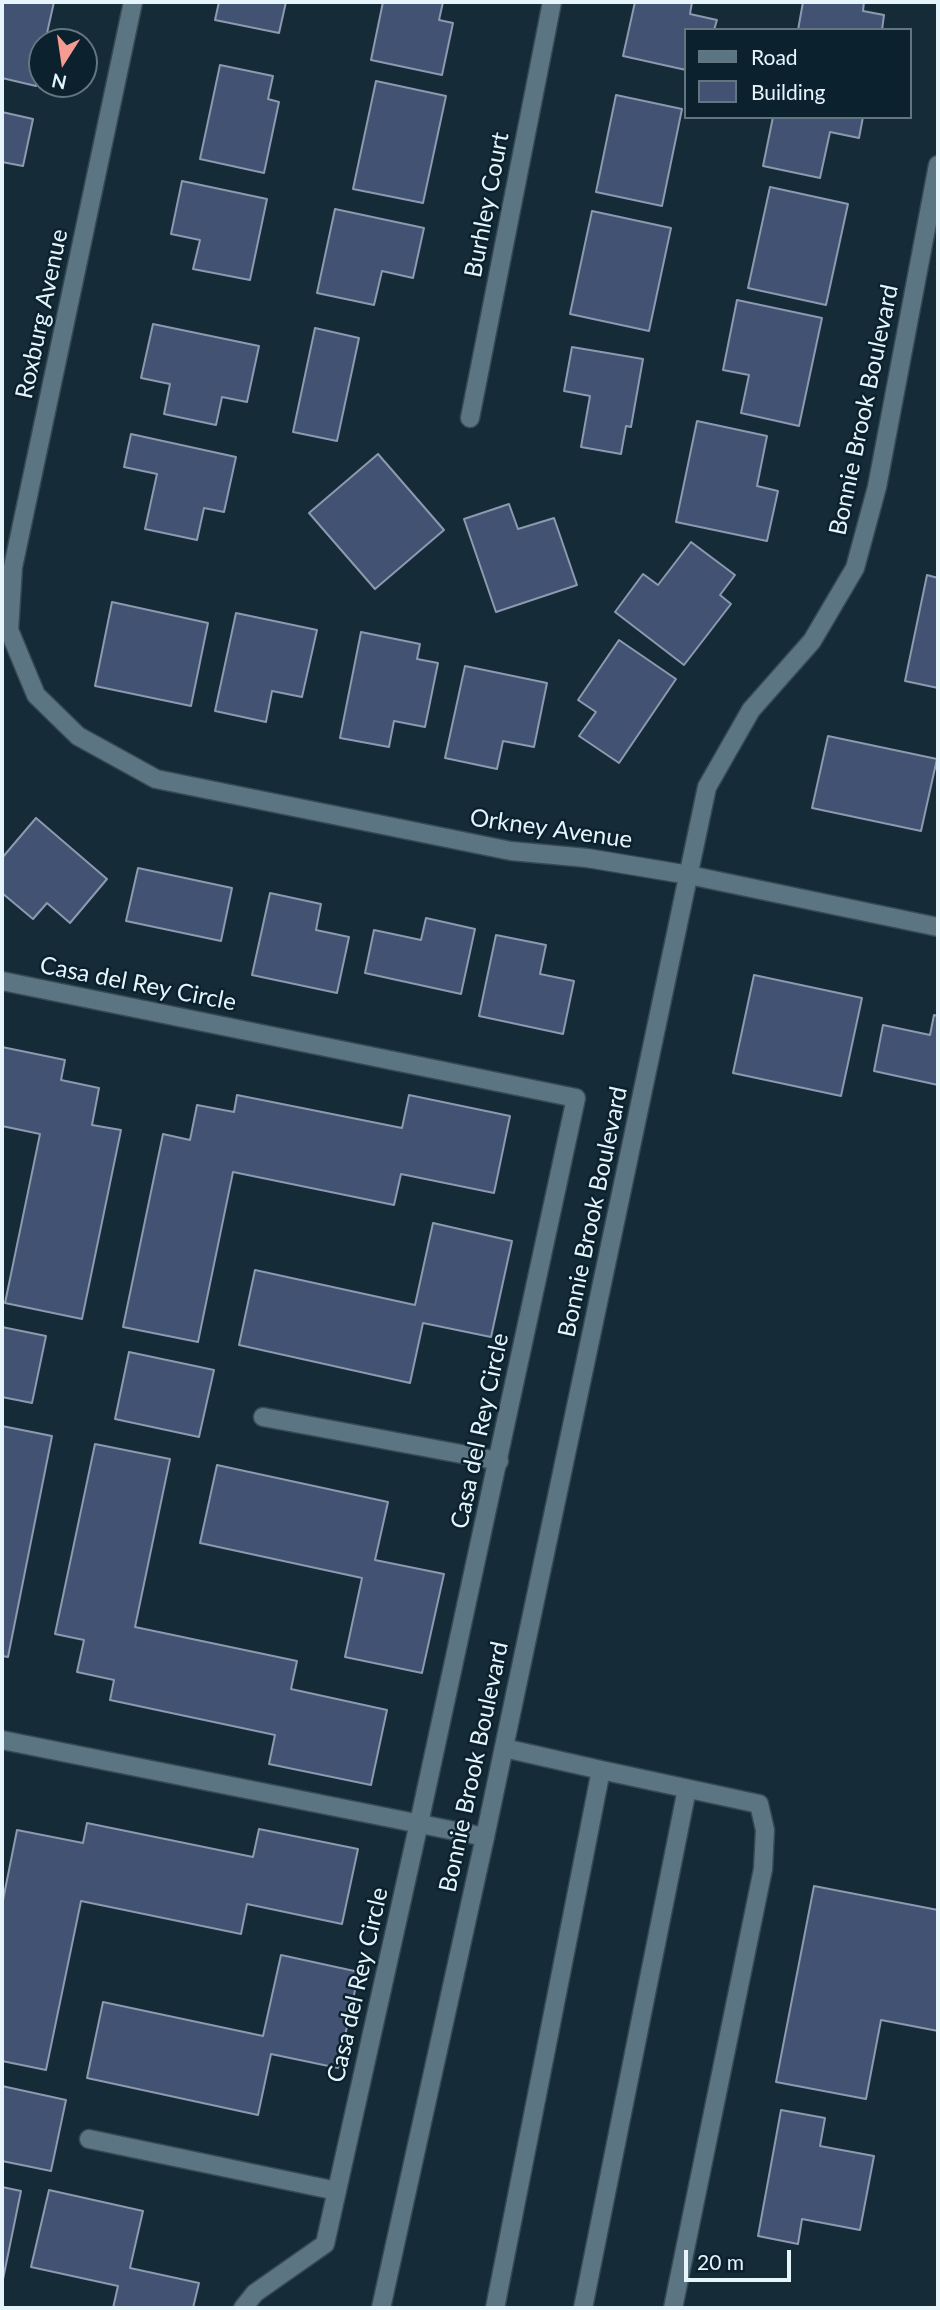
<!DOCTYPE html>
<style>
body{margin:0}
#map{position:relative;width:940px;height:2310px;overflow:hidden;background:#152c38;font-family:Lato,sans-serif}
canvas{display:block}
.frame{position:absolute;inset:0;border:4px solid #e6f4fc;pointer-events:none}
.legend{position:absolute;left:684px;top:28px;width:228px;height:91px;box-sizing:border-box;background:#0b222e;border:2px solid #637680;margin:0;padding:9px 12px;list-style:none;font-size:21px;color:#e6f4fc}
.legend li{display:flex;align-items:center;gap:14px;height:35px}
.legend b{width:35px;border:2px solid #637680}
.north{position:absolute;left:28px;top:28px;width:70px;height:70px;box-sizing:border-box;background:#0b222e;border:2px solid #637680;border-radius:50%;rotate:192deg;font-size:19px;font-weight:700;line-height:28px;text-align:center;color:#e6f4fc}
.north::after{content:'';display:block;margin:auto;width:24px;height:32px;background:#f59c92;clip-path:polygon(50% 0,100% 100%,50% 72%,0 100%)}
.scale{position:absolute;left:684px;top:2250px;width:107px;height:32px;box-sizing:border-box;border:4px solid #e6f4fc;border-top:0;padding-left:9px;font-size:21px;line-height:24px;white-space:nowrap;color:#e6f4fc;-webkit-text-stroke:5px #0b222e;paint-order:stroke}
</style>
<div id="map">
<canvas width="940" height="2310"></canvas>
<div class="frame"></div>
<ul class="legend">
<li><b style="height:9px;background:#5c7583"></b>Road</li>
<li><b style="height:19px;background:#425272"></b>Building</li>
</ul>
<div class="north">N</div>
<div class="scale">20 m</div>
</div>
<script>
const ctx = document.querySelector('canvas').getContext('2d');
ctx.lineJoin = 'round';
function fill(path, color) { ctx.fillStyle = color; ctx.fill(path, 'evenodd'); }
const shape = rows => new Path2D(rows.map(r => 'M' + r).join(''));
function trace(path, color, width, dash) { ctx.strokeStyle = color; ctx.lineWidth = width; ctx.lineCap = dash ? 'butt' : 'round'; ctx.setLineDash(dash || []); ctx.stroke(path); }
function drawText(font, color, halo, rows, align = 'center') {
  ctx.font = font + ' Lato,sans-serif'; ctx.lineWidth = 5; ctx.setLineDash([]); ctx.textBaseline = 'middle'; ctx.strokeStyle = halo; ctx.fillStyle = color; for (const [text, x, y, turn = 0] of rows) {
    ctx.save(); ctx.translate(x, y); ctx.rotate((+turn || 0) * Math.PI / 180); ctx.textAlign = isNaN(turn) ? turn : align; if (halo) ctx.strokeText(text, 0, 0); ctx.fillText(text, 0, 0); ctx.restore();
  }
}
const building = shape([
 [2,2,54,2,45,42,42,42,36,86,2,78,2,2],
 [219,2,286,2,279,33,215,20,219,2],
 [383,2,443,2,439,20,453,23,442,75,371,60,383,2],
 [635,2,692,2,690,14,717,20,714,30,686,30,686,70,623,56,635,2],
 [803,2,864,2,863,11,884,15,882,30,798,30,803,2],
 [220,65,273,76,268,99,279,102,264,173,200,159,220,65],
 [376,81,446,96,423,203,353,189,376,81],
 [616,95,682,109,662,206,596,192,616,95],
 [2,112,33,119,23,166,2,162,2,112],
 [773,117,863,117,859,138,830,132,820,178,763,166,773,117],
 [182,181,267,199,250,280,193,269,200,240,171,234,182,181],
 [770,187,848,204,826,305,748,288,770,187],
 [335,209,424,228,413,278,382,271,374,305,317,293,335,209],
 [592,211,671,228,649,331,570,314,592,211],
 [737,300,822,318,799,426,741,413,749,375,723,370,737,300],
 [153,324,259,346,247,402,222,397,216,425,164,414,170,384,141,378,153,324],
 [315,328,359,338,337,441,293,432,315,328],
 [572,347,643,359,631,427,626,426,621,454,581,447,590,396,564,391,572,347],
 [697,421,767,436,757,486,778,491,767,541,676,522,697,421],
 [131,434,236,457,224,512,204,508,197,540,145,529,157,474,124,467,131,434],
 [378,454,444,530,375,589,309,513,378,454],
 [509,504,518,529,554,518,577,585,496,612,464,519,509,504],
 [691,542,735,575,720,595,731,604,684,665,615,612,643,574,658,585,691,542],
 [927,575,938,578,938,688,905,681,927,575],
 [112,602,208,623,191,706,95,686,112,602],
 [236,613,317,630,302,697,272,691,266,722,215,711,236,613],
 [361,632,420,644,417,659,438,663,425,727,394,721,389,747,340,738,361,632],
 [619,640,676,679,619,763,579,736,596,712,578,700,619,640],
 [465,666,547,683,534,747,503,741,497,769,445,758,465,666],
 [828,736,937,759,921,831,812,808,828,736],
 [36,818,107,879,70,923,47,903,33,919,2,893,2,858,36,818],
 [138,868,232,888,221,941,126,921,138,868],
 [270,893,321,904,316,930,349,937,337,993,252,975,270,893],
 [426,918,475,929,461,994,365,973,374,930,421,940,426,918],
 [496,935,546,945,540,974,574,981,563,1034,479,1016,496,935],
 [754,975,862,998,841,1096,733,1073,754,975],
 [934,1015,938,1016,938,1085,874,1071,883,1025,930,1035,934,1015],
 [2,1047,65,1060,61,1080,99,1088,92,1125,121,1130,82,1319,5,1303,40,1134,2,1126,2,1047],
 [237,1095,402,1128,409,1095,510,1116,494,1193,401,1174,394,1205,233,1172,198,1342,123,1327,163,1134,190,1140,197,1105,234,1112,237,1095],
 [433,1223,512,1241,491,1337,423,1323,410,1383,239,1345,255,1270,415,1305,433,1223],
 [2,1327,46,1336,32,1403,2,1397,2,1327],
 [129,1352,214,1370,199,1437,115,1419,129,1352],
 [2,1426,52,1436,8,1657,2,1656,2,1426],
 [95,1444,170,1459,135,1627,297,1661,291,1689,387,1710,371,1785,269,1764,275,1735,110,1700,114,1680,77,1672,84,1640,55,1634,95,1444],
 [217,1465,388,1502,375,1560,444,1574,422,1673,345,1657,362,1578,200,1543,217,1465],
 [87,1823,253,1857,259,1829,358,1849,342,1924,247,1904,241,1934,81,1901,46,2070,2,2061,2,1905,17,1830,83,1843,87,1823],
 [814,1886,938,1910,938,2031,881,2020,866,2099,776,2082,814,1886],
 [281,1955,359,1972,338,2068,271,2054,258,2115,87,2078,103,2002,263,2036,281,1955],
 [2,2086,66,2100,51,2171,2,2161,2,2086],
 [781,2110,825,2118,820,2146,874,2156,860,2230,802,2219,798,2244,758,2236,781,2110],
 [2,2187,21,2191,2,2284,2,2187],
 [49,2190,143,2211,130,2268,199,2283,193,2308,113,2308,118,2286,31,2267,49,2190]
]);
fill(building, '#425272');
trace(building, '#8d99af', 2);
const service = shape([
 [263,1417,499,1461],
 [2,1740,485,1837],
 [601,1770,759,1804,765,1830,763,1869,673,2308],
 [495,2308,601,1770,504,1748],
 [583,2308,687,1789]
]);
const minor = shape([
 [133,2,13,567,9,630,36,695,78,736,156,779,511,851,587,858,689,875,938,927],
 [470,418,552,2],
 [2,981,576,1098,419,1823,325,2244,255,2293,243,2308],
 [89,2139,337,2191],
 [381,2308,485,1837,707,787,751,710,812,641,855,568,877,487,938,165]
]);
trace(service, '#374a54', 21);
trace(minor, '#374a54', 21);
trace(service, '#5c7583', 18);
trace(minor, '#5c7583', 18);
drawText('24px', '#e6f4fc', '#0b222e', [
 ["Burhley Court",487,205,-79],
 ["Roxburg Avenue",42,314,-78],
 ["Bonnie Brook Boulevard",864,410,-78],
 ["Orkney Avenue",551,829,8],
 ["Casa del Rey Circle",138,984,11],
 ["Bonnie Brook Boulevard",593,1212,-78],
 ["Casa del Rey Circle",480,1431,-78],
 ["Bonnie Brook Boulevard",474,1767,-78],
 ["Casa del Rey Circle",358,1985,-77]
]);
</script>
